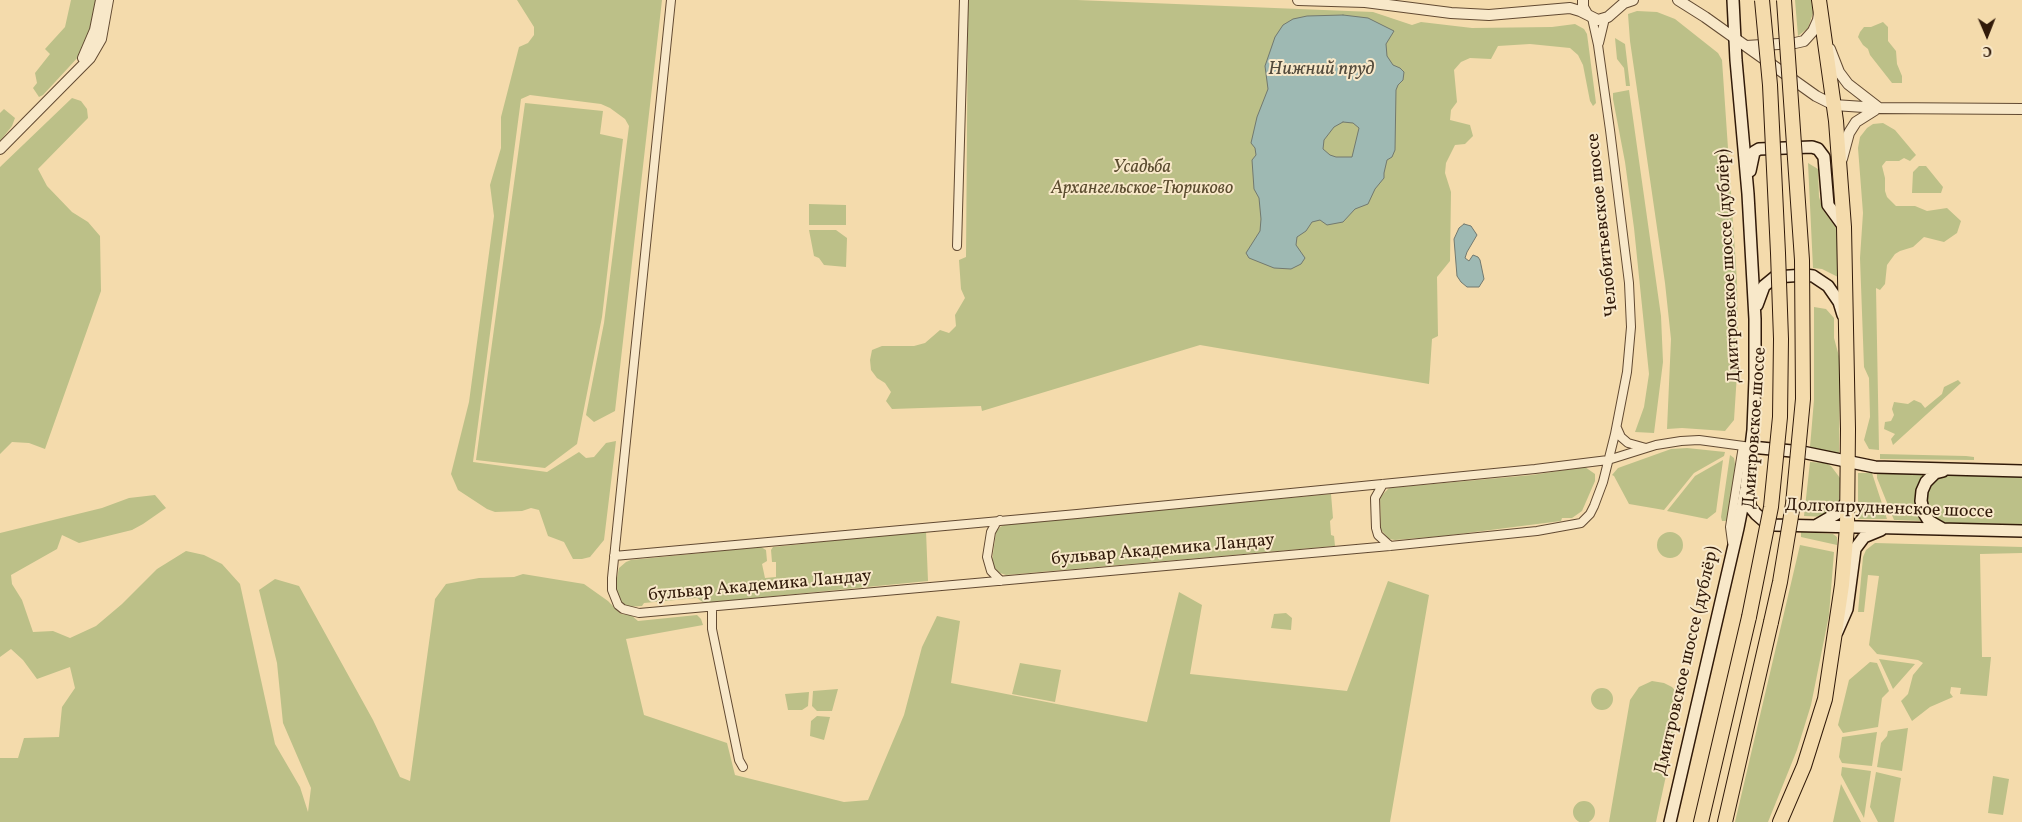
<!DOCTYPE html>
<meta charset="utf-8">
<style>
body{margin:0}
#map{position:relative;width:2022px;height:822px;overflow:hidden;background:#f4dbac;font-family:Vollkorn,serif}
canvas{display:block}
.north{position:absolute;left:1962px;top:10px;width:50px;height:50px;-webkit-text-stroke:4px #f8e8c9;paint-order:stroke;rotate:179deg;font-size:14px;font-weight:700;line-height:20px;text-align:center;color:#311a09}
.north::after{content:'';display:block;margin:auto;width:18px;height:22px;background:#311a09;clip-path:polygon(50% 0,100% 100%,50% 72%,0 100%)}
</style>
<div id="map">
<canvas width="2022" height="822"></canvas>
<div class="north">С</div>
</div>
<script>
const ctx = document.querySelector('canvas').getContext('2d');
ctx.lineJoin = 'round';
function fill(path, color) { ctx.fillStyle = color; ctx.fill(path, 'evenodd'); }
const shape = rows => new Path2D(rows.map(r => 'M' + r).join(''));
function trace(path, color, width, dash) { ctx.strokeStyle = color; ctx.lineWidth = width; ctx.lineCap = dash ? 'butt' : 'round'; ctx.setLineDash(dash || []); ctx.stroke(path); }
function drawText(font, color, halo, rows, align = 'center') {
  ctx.font = font + ' Vollkorn,serif'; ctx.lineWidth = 4; ctx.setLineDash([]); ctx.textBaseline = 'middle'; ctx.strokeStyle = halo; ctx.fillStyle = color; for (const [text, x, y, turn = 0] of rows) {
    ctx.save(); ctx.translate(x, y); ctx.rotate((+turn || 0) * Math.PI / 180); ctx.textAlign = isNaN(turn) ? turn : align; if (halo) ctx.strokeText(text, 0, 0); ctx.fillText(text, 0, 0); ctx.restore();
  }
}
fill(shape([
 [71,0,97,0,96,14,81,54,43,95,39,97,33,88,37,83,35,73,50,54,45,49,65,27],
 [517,0,662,0,615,411,594,422,586,415,604,323,629,126,625,119,610,108,601,104,530,95,521,99,473,462,547,472,579,452,586,458,594,457,606,443,616,441,604,540,590,557,582,559,573,559,564,542,548,536,539,510,531,508,522,511,495,512,487,509,458,490,451,474,469,402,494,216,490,185,501,148,501,117,519,47,528,43,534,35,534,27],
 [968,0,1077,0,1373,12,1412,25,1421,22,1472,28,1552,27,1575,24,1584,29,1587,34,1596,103,1593,106,1590,101,1583,65,1578,55,1570,48,1530,44,1498,46,1491,59,1470,58,1461,62,1454,70,1457,102,1451,110,1450,120,1470,125,1473,136,1465,144,1455,145,1446,163,1445,173,1451,192,1450,261,1437,277,1438,336,1432,339,1429,384,1200,345,982,411,981,406,892,409,886,401,891,392,885,383,877,378,871,370,870,360,872,350,882,346,914,346,925,343,940,330,949,333,956,326,955,315,965,298,961,289,959,260,966,257],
 [1795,0,1811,0,1813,13,1808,28,1798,36],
 [1637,11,1657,12,1675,19,1718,53,1722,60,1737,281,1738,358,1734,420,1725,431,1682,428,1667,429,1671,339,1665,283,1630,41,1628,14],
 [1883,22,1888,27,1888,41,1896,51,1897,64,1902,76,1902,83,1892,83,1870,55,1868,49,1863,45,1858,37,1860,32,1864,27,1871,27],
 [1615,38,1625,44,1630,86,1626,86,1624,68,1617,59],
 [1629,90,1661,316,1663,362,1654,433,1635,432,1644,407,1649,374,1634,228,1625,162,1613,99,1613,93],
 [72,98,81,101,87,109,88,118,38,169,47,186,72,212,88,222,100,236,101,291,45,449,29,443,12,442,0,454,0,167],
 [525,103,603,111,600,134,623,139,602,317,577,444,545,468,476,460],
 [4,109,15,118,12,126,0,141,0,113],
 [1883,123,1895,130,1916,155,1910,161,1904,158,1899,161,1886,161,1882,166,1885,178,1885,191,1887,197,1896,206,1915,206,1927,211,1947,208,1961,221,1957,233,1944,242,1924,237,1913,247,1900,251,1895,254,1887,265,1885,284,1880,290,1876,288,1879,450,1869,449,1864,440,1870,417,1869,378,1864,367,1860,258,1863,213,1858,148,1860,137,1867,128,1873,124],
 [1808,163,1818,169,1819,197,1823,210,1837,229,1838,277,1822,269,1813,268],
 [1919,166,1926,166,1943,187,1941,193,1912,193,1913,172],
 [809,204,846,205,846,225,809,225],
 [809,230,836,230,847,238,846,267,824,265,819,258,814,256],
 [1814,307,1826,309,1834,318,1834,338,1840,360,1839,454,1810,447,1814,400],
 [1958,380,1961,383,1893,445,1891,439,1895,434,1884,429,1885,422,1891,421,1894,415,1892,409,1894,402,1908,404,1914,400,1921,403,1925,408,1942,394,1944,387],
 [1687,448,1725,452,1724,456,1694,473,1664,510,1629,504,1614,476,1612,475,1618,468,1671,449],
 [1880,454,1966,456,1974,457,1974,460,1880,459],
 [1730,455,1734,458,1736,470,1728,521,1722,521,1721,517],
 [1723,460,1716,512,1707,519,1667,511,1695,476],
 [1810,462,1826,463,1831,466,1840,478,1839,501,1836,507,1825,517,1804,516],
 [1585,467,1595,474,1595,481,1582,511,1572,518,1562,518,1561,521,1443,536,1395,540,1389,539,1381,530,1380,497,1389,488,1532,475],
 [1858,473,1872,473,1887,519,1858,519],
 [1877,473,1924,474,1916,500,1917,511,1922,521,1894,520,1877,478],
 [1947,475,2022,477,2022,524,1946,523,1934,517,1928,507,1927,495,1930,485,1938,477],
 [1331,494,1333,518,1330,521,1331,535,1334,536,1335,546,1006,575,1000,573,995,568,992,561,996,532,1000,527,1006,524],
 [155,495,166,508,143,524,132,530,79,543,62,535,57,549,11,575,12,584,22,600,33,632,53,631,70,638,96,626,122,604,157,569,186,551,204,555,222,564,240,584,275,744,300,787,308,812,311,788,283,723,277,663,259,590,275,579,299,586,373,720,400,777,410,781,435,599,446,584,479,578,514,577,523,574,584,584,608,601,621,614,631,615,638,621,697,615,701,619,703,625,626,639,644,715,727,743,735,775,844,802,868,800,904,715,922,647,937,616,960,621,951,683,1147,722,1179,592,1202,605,1190,674,1347,691,1388,581,1429,595,1390,822,0,822,0,758,18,758,24,738,59,737,62,707,75,688,70,667,37,679,23,660,11,649,0,657,0,533,102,508,129,498],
 [926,531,928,581,704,603,697,598,644,603,642,606,627,607,619,599,616,593,616,583,619,568,626,562,631,560,761,547,766,550,767,561,762,564,765,578,776,577,776,562,772,562,771,550,773,547],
 [1801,532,1833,534,1837,537,1837,545,1801,537],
 '1657 545a13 13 0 1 1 26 0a13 13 0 1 1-26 0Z',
 [1875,543,2022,547,2022,553,1980,554,1982,657,1991,657,1987,696,1960,694,1961,688,1951,687,1950,693,1953,697,1930,707,1912,721,1901,701,1908,694,1913,675,1923,663,1918,660,1877,654,1869,645,1879,576,1868,575,1864,612,1858,612,1863,557,1866,550],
 [1800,545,1834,552,1829,615,1811,705,1797,750,1768,822,1735,822],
 [1286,613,1292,618,1291,630,1271,628,1274,614],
 [1879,659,1915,664,1893,689],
 [1870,662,1877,663,1889,691,1882,698,1878,727,1843,733,1838,725,1849,680],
 [1020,663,1061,670,1055,702,1012,694],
 [1652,681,1664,683,1672,687,1679,695,1681,706,1656,822,1609,822,1630,700,1639,687],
 '1591 699a11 11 0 1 1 22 0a11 11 0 1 1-22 0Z',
 [838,689,832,711,817,711,812,706,813,691],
 [809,692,808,706,802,710,788,710,785,694],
 [817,716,830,717,824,740,810,736,811,721],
 [1908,728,1902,771,1877,767,1881,743,1887,736,1888,731],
 [1877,732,1872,766,1842,763,1839,757,1842,737],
 [1842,767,1871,771,1864,818,1841,775],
 [1876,772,1901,778,1894,822,1878,822,1870,807],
 [1993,776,2009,779,2003,815,1988,813],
 [1841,784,1861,822,1833,822],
 '1573 812a11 11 0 1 1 22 0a11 11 0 1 1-22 0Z'
]), '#bcc088');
const water = shape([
 [1343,15,1368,18,1394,31,1386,44,1387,56,1393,65,1400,68,1404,72,1403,80,1398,85,1396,90,1395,150,1392,157,1387,160,1384,173,1384,178,1375,189,1368,204,1355,209,1343,222,1327,225,1320,220,1312,222,1306,231,1297,237,1296,245,1305,258,1301,264,1291,269,1274,268,1249,258,1246,253,1260,231,1261,219,1259,198,1254,189,1252,160,1256,155,1255,148,1251,143,1257,117,1268,89,1265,66,1275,37,1283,25,1293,19,1307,16,1343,15],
 [1343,122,1353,123,1359,128,1352,157,1336,157,1330,155,1323,149,1324,140,1334,127,1343,122],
 [1464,224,1471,226,1477,235,1467,252,1465,258,1469,261,1473,255,1478,257,1480,260,1484,279,1479,287,1467,287,1461,282,1457,276,1454,239,1459,228,1464,224]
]);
fill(water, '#9eb9b3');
trace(water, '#72796f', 1);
const minor = shape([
 [671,0,612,578,612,590,618,605,623,609,639,613,1390,546,1537,531,1581,523,1590,514,1594,506,1603,482,1615,434,1627,372,1631,327,1629,283,1610,130,1598,45,1592,18],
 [1599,43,1605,18],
 [957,246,964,0],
 [1617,428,1621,437,1628,443,1646,448],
 [1383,484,1375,498,1376,528,1378,535,1390,546],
 [1000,520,996,523,991,532,987,557,991,571,1001,581],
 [1732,542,1730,527,1743,446],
 [614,556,1077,514,1535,469,1608,460,1656,445,1681,441,1699,440,1751,447],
 [712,607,712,629,739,760,743,767]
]);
const tertiary = shape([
 [1298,0,1365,2,1451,13,1489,15,1570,8,1580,11,1598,20,1608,17,1624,3,1633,0],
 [1583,0,1583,7,1587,14],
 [1678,0,1705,17,1816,96,1834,105,1879,108,2022,109],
 [1746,46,1795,43,1804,41,1813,31,1818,20,1819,12],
 [1830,49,1839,72,1848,84,1879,108],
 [83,58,95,30,101,0],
 [0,149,90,58,101,39,108,0],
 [1842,159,1849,133,1856,122,1875,110]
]);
const secondary = shape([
 [1750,171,1754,152,1759,149,1812,147,1818,149,1824,157,1828,205,1844,227],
 [1757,305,1764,286,1775,277,1805,275,1813,276,1828,286,1839,302,1843,315],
 [1751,447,1802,452,1875,467,2022,471],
 [1746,490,1751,508,1756,514,1764,521,1775,525,2022,531],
 [1817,525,1836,514,1847,502],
 [1943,529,1929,521,1924,513,1921,501,1922,491,1926,482,1935,473,1943,471],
 [1837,632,1847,609,1855,549,1864,537,1881,530],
 [1670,822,1738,528,1746,488,1753,430,1755,379,1755,319,1748,194,1736,60,1733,0]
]);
const trunk = shape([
 [1701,822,1749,617],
 [1725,822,1771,622],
 [1780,822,1804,766,1825,699,1842,585,1847,527,1848,429,1844,227,1836,121,1819,0]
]);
trace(minor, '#624a32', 10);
trace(tertiary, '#624a32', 12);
trace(secondary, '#311a09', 14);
trace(trunk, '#311a09', 16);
trace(minor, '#f8e8c9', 8);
trace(tertiary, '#f8e8c9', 10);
trace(secondary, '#f8e8c9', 11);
trace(trunk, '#f4dbac', 14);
const trunkBridge = shape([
 [1749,617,1771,507,1780,417,1781,339,1778,253,1770,85,1762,0],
 [1771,622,1780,582,1793,504,1803,399,1802,260,1784,0]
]);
trace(trunkBridge, '#311a09', 16, []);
trace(trunkBridge, '#f4dbac', 14);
drawText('italic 18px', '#5b4c2f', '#f8e8c9', [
 ["Усадьба",1142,169],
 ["Архангельское-Тюриково",1142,190]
]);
drawText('18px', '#311a09', '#f8e8c9', [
 ["Челобитьевское шоссе",1604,225,-96],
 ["Дмитровское шоссе (дублёр)",1730,266,-93],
 ["Дмитровское шоссе",1756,428,-86],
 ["Долгопрудненское шоссе",1889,510,2],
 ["бульвар Академика Ландау",1163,551,-5],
 ["бульвар Академика Ландау",760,587,-5],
 ["Дмитровское шоссе (дублёр)",1688,661,-77]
]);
drawText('italic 19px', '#524a3c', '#f8e8c9', [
 ["Нижний пруд",1321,71]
]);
</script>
